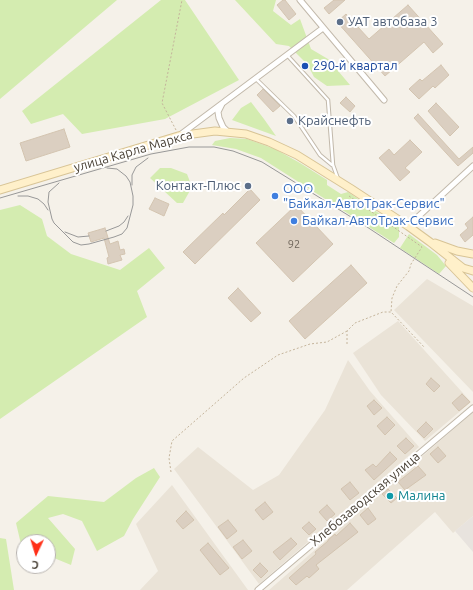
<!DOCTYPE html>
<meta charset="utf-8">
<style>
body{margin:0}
#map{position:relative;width:473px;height:590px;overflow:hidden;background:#f5f1e9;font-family:Ubuntu,sans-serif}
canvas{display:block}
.north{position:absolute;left:16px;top:534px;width:40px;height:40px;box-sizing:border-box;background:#fff;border:1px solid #b7b3af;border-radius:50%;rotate:184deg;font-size:11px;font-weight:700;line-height:16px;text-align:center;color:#4a4237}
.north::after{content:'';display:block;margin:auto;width:14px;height:18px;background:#ff2f17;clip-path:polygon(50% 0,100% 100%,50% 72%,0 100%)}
</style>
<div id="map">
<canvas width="473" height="590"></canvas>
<div class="north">С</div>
</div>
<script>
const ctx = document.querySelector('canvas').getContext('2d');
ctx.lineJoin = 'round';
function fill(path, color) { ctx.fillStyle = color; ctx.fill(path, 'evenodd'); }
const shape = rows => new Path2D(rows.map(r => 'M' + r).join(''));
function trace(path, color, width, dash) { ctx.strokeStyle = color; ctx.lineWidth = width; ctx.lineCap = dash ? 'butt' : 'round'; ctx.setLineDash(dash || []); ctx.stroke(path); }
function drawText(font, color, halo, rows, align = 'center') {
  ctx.font = font + ' Ubuntu,sans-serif'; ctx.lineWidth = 4; ctx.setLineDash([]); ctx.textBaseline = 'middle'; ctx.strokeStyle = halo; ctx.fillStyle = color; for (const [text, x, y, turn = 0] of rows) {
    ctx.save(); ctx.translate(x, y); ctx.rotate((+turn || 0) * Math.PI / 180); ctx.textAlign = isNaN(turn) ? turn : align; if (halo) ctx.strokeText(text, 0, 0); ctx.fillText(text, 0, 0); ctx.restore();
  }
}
fill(shape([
 [427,279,473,306,473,392,394,310],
 [398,321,471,402,425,441,381,395,353,353],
 [348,360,370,391,419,447,259,584,174,469,198,447,253,490,279,475,325,410],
 [473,412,473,516,453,533,435,512,347,590,269,590],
 [172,485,248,590,140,590,158,571,136,524]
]), '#eae3d7');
fill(shape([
 [473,516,473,552,455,531]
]), '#e8e3de');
fill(shape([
 [0,0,117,0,0,99],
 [161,0,185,0,239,80,165,119,82,134,63,114,31,124,22,111],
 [235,0,276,0,273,11,291,25,300,19,311,49,328,59,350,85,327,86,314,77,308,65,289,46,276,44],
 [251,102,264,119,276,136,232,120,241,108],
 [230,138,247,139,275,149,300,163,327,180,327,185,341,194,348,192,399,227,399,237,394,243,261,158,236,149,212,145,215,141],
 [160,168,171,168,187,174,192,187,183,203,177,203,150,178],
 [20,205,42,219,47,236,71,254,120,270,149,248,165,268,137,291,147,317,0,419,0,210],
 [409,234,437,255,446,266,439,274,400,248],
 [154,468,160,477,133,519,124,536,97,551,82,521,63,514,48,518,75,549,71,565,54,558,48,561,48,542,24,542,24,557,16,523,48,496,104,502,136,478],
 [0,538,6,539,14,590,0,590]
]), '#d4ecb0');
const building = shape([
 [283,0,285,0,296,14,289,20,277,5,283,0],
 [334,0,345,0,329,14,324,8,334,0],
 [408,5,443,44,433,53,424,42,385,76,337,22,346,14,369,39,408,5],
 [441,65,449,75,435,88,433,86,419,99,409,89,420,79,422,81,441,65],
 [263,89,280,106,273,112,257,95,263,89],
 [346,97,355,106,350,112,340,103,346,97],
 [436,103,459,127,450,136,428,111,436,103],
 [418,114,459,159,473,147,473,153,458,166,414,118,418,114],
 [64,129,70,147,26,161,20,143,64,129],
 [410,140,422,152,405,168,410,172,400,181,379,158,389,149,394,155,410,140],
 [250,189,260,200,195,264,183,252,223,213,224,215,250,189],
 [155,198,169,204,164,216,149,209,155,198],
 [296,205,333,244,293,282,256,243,296,205],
 [473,217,473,235,465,242,460,235,468,228,465,224,473,217],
 [105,228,110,244,118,241,120,250,124,249,125,254,120,255,122,260,108,264,107,258,109,257,104,238,91,242,88,233,105,228],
 [351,265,367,283,305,339,289,321,351,265],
 [238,288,261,313,251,322,228,298,238,288],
 [431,378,440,386,434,392,426,384,431,378],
 [462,394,470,402,459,411,452,403,462,394],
 [374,400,382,408,374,415,367,406,374,400],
 [387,417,395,425,385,435,377,426,387,417],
 [426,422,433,429,424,438,417,431,426,422],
 [406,438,414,446,405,454,397,446,406,438],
 [438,447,446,456,438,463,430,454,438,447],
 [390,452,397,459,374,480,365,470,373,464,376,467,390,452],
 [418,466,426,475,405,490,398,482,418,466],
 [350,482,359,493,350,500,341,489,350,482],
 [388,489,397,498,391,503,382,494,388,489],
 [265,502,273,512,263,520,255,510,265,502],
 [327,505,335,514,327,521,319,512,327,505],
 [368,508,376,519,368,525,360,515,368,508],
 [186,511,194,520,183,529,176,521,186,511],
 [228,520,237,531,227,539,218,527,228,520],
 [309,522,316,529,309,535,302,528,309,522],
 [350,523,358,532,316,565,319,569,309,578,307,576,296,585,289,578,316,554,315,552,328,541,328,540,335,534,336,536,350,523],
 [291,538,297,544,280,560,273,552,291,538],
 [243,540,252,551,242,559,233,547,243,540],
 [208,543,229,568,220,575,200,550,208,543],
 [260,563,268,571,261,578,253,570,260,563]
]);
fill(building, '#dbcfc1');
trace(building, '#d3c4b0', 1);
const lane = shape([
 [287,55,328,100,333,165,338,179],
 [256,79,294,116,320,155,332,165]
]);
const street = shape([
 [300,0,384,100],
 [222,104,218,112,219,118,223,127,228,132],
 [180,135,323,28],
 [408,226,473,166],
 [258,590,473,408]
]);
const secondary = shape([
 [0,190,178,136,215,131,246,134,269,142,297,155,350,188,408,226,430,242,463,268,473,271],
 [435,243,457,251,473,254],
 [449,263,473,288]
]);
trace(lane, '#c2b9ab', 4.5);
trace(street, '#c2b9ab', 7);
trace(secondary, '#d8c496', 9);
trace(shape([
 [176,130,162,103,182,0],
 [349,196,422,247,411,264,409,271,397,286,392,298,391,312],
 [347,344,347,331,355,323,383,312,391,312,425,348],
 [171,472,169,458,172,441,244,378,278,355,310,344,327,342,347,331]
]), '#c4b49b', 1, [2, 2]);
trace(lane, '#fff', 2.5);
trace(street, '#fff', 5);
trace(secondary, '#fff0ca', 7);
trace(shape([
 [59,183,49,192,48,202,52,219,54,223,73,242,81,245,89,244,114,237,122,234,127,228,133,205,133,196,130,182,126,176,117,169,107,168],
 [132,185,132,175,136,167,148,158],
 [18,196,28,196,38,199,44,204,48,210],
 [0,198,151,154,189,147,214,147,233,151,262,162,364,225,473,297],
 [106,231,119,226,124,222,128,216],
 [65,232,78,237,89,236]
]), '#989898', 1);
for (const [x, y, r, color] of [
 [340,22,4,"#5c6f8a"],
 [305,66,4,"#1a4fb4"],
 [290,121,4,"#5c6f8a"],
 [248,186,4,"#5c6f8a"],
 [275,196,4,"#3f7fe0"],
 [294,221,4,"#3f7fe0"],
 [390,496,4,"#0f9aa8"]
]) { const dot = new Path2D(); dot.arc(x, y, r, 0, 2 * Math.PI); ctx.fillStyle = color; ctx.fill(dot); trace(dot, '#fff', 1.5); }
drawText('11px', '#6e655a', null, [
 ["92",294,244]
]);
drawText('13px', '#4e5e75', '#fff', [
 ["УАТ автобаза 3",348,22],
 ["Крайснефть",298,121],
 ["Контакт-Плюс",240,186,"right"]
], 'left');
drawText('13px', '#164399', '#fff', [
 ["290-й квартал",313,66]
], 'left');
drawText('13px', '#4a4237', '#fff', [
 ["улица Карла Маркса",133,151,-16],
 ["Хлебозаводская улица",365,499,-40]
]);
drawText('13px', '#366cbe', '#fff', [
 ["ООО",283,189],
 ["\"Байкал-АвтоТрак-Сервис\"",283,204],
 ["Байкал-АвтоТрак-Сервис",302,221]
], 'left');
drawText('13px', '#0d838f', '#fff', [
 ["Малина",398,496]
], 'left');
</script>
